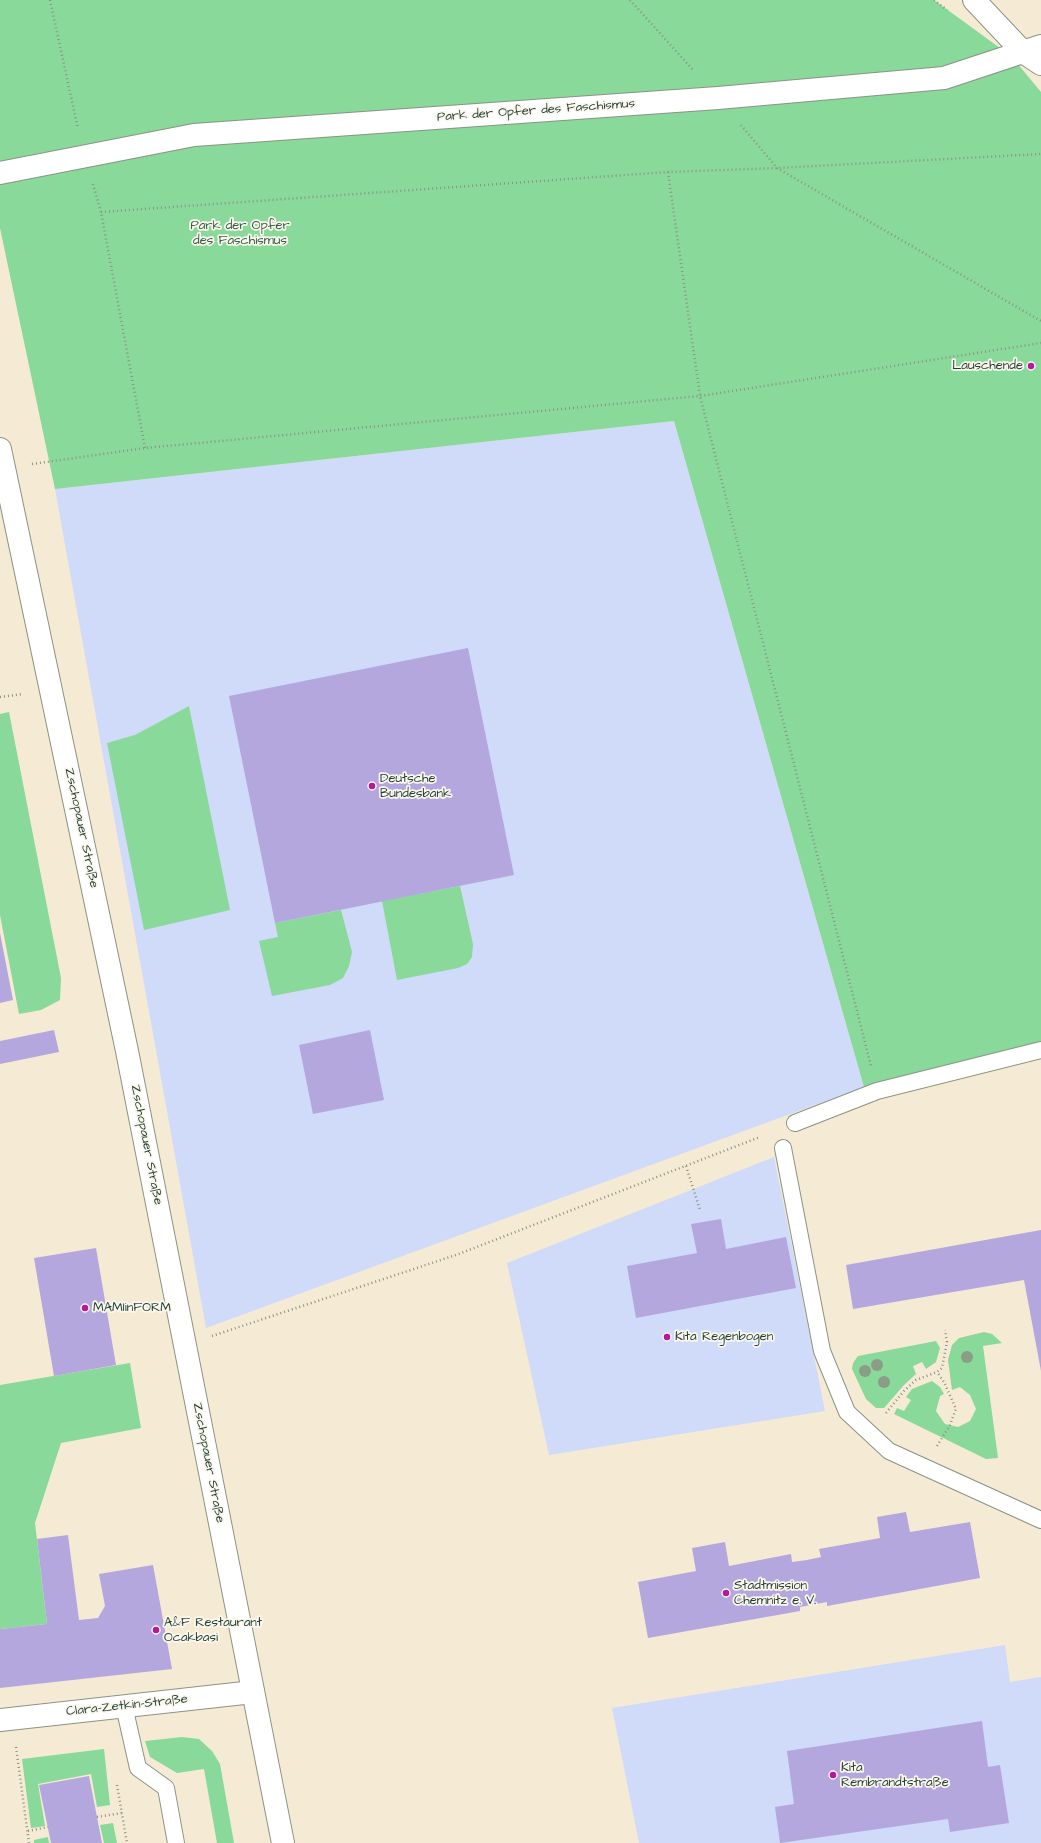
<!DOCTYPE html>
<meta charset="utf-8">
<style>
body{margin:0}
canvas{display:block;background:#f5ead3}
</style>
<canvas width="1041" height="1843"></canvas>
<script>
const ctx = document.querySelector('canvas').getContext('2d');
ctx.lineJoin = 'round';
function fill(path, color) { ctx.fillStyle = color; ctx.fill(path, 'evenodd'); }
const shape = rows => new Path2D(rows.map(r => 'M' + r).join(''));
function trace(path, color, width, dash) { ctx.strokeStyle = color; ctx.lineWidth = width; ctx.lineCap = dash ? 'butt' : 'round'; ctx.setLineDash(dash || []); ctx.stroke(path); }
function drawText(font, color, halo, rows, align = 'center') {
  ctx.font = font + ' "Architects Daughter",sans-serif'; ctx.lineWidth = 3.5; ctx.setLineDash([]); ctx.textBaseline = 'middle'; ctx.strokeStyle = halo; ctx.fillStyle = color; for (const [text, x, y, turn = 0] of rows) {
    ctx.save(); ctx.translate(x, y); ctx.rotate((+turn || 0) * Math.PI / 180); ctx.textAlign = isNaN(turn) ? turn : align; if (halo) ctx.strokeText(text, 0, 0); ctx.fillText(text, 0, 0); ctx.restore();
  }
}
fill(shape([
 [674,421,864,1087,206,1328,55,489],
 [774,1157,825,1411,549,1455,507,1263],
 [1005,1645,1010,1682,1041,1677,1041,1843,639,1843,612,1708]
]), '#d0daf9');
fill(shape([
 [0,0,934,0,1011,56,1041,92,1041,1043,864,1087,674,421,55,489,0,228],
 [189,706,230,910,144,930,107,743,135,735],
 [9,712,61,978,60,1000,41,1010,19,1014,0,915,0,714],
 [460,886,473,944,472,957,467,964,458,968,397,980,382,901],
 [341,910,352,952,349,966,343,978,330,985,272,996,259,941,278,937,275,923],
 [984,1332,992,1334,1002,1343,983,1346,998,1458,986,1459,894,1414,897,1408,904,1411,911,1400,906,1397,912,1389,932,1381,940,1387,944,1394,940,1396,936,1411,945,1424,958,1427,970,1421,976,1409,970,1395,960,1387,952,1390,948,1360,952,1345,959,1338],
 [936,1341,940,1348,936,1362,926,1369,922,1362,913,1366,916,1374,904,1385,884,1408,876,1408,866,1399,852,1369,853,1363,858,1356],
 [130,1363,141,1428,61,1443,35,1523,47,1624,0,1629,0,1385],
 [182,1737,199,1739,212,1751,220,1764,234,1843,217,1843,204,1769,177,1773,150,1757,145,1741],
 [104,1749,110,1805,97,1807,91,1774,38,1784,45,1826,31,1828,22,1759],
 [113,1823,117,1843,104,1843,100,1825],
 [48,1837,49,1843,34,1843,34,1840]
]), '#88d99a');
fill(shape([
 [468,648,514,875,275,923,229,696],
 [0,933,13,1000,0,1003],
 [54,1030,59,1052,0,1064,0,1041],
 [370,1030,384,1100,313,1114,299,1045],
 [721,1219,726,1249,786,1237,796,1288,636,1318,627,1266,697,1253,691,1224],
 [1041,1230,1041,1371,1024,1280,853,1309,846,1265],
 [96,1248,116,1365,54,1376,34,1258],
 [906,1512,910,1532,970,1522,980,1578,827,1606,827,1602,800,1607,800,1611,648,1638,638,1582,696,1571,692,1548,725,1542,729,1566,791,1554,792,1562,807,1560,821,1557,819,1549,880,1538,877,1517],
 [68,1535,79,1620,98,1618,105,1606,99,1574,153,1565,172,1669,0,1688,0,1629,47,1624,37,1539],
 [982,1721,988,1767,1000,1765,1009,1823,950,1832,948,1819,780,1843,775,1807,794,1804,787,1751],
 [89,1776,102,1843,51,1843,39,1785]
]), '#b4a7de');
const service = shape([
 [795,1123,877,1091,1041,1050],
 [783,1148,822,1351,847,1412,889,1451,1041,1520],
 [124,1706,138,1768,166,1788,176,1843]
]);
const minor = shape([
 [974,0,1023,52,1041,64],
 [0,173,194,135,718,98,944,78,1041,46],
 [0,1720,253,1692]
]);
const primary = shape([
 [0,449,127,1051,283,1843]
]);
trace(service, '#8a9484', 18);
trace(minor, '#8a9484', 24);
trace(primary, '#8a9484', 24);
trace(shape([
 [50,0,78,129],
 [630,0,694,71],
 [934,0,947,10],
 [741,125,777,168,1041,321],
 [668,172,700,396,871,1066],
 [93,184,101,212,145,448],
 [101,212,668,172,777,168,1041,154],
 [32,464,145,448,700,396,1041,343],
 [0,697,23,694],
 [686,1166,700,1210],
 [212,1336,456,1255,760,1137],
 [886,1413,904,1391,916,1380,937,1372,942,1368,947,1342,945,1330],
 [937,1446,950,1425,956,1409,944,1382,937,1372],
 [16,1747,29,1843],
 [117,1785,127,1843],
 [97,1817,122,1813],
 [28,1831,48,1827]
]), '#8a9484', 2.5, [1, 3]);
trace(service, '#fff', 16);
trace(minor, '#fff', 22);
trace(primary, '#fff', 22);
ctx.fillStyle = '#8b9c87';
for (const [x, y] of [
 [967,1357],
 [877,1365],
 [865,1371],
 [884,1382]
]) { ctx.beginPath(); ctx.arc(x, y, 6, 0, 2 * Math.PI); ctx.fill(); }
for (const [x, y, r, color] of [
 [1031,366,4,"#b5179e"],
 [372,786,4,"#b5179e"],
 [85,1308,4,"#b5179e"],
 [667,1337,4,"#b5179e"],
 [726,1593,4,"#b5179e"],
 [156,1630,4,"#b5179e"],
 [833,1775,4,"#b5179e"]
]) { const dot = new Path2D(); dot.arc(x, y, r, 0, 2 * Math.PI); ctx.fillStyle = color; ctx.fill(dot); trace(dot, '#fbf7ec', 1.5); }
drawText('13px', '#1f3d34', '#fbf7ec', [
 ["Park der Opfer des Faschismus",536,111,-4],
 ["Zschopauer Straße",81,828,78],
 ["Zschopauer Straße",146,1145,79],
 ["Zschopauer Straße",208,1463,79],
 ["Clara-Zetkin-Straße",127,1706,-6]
]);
drawText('13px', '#345c48', '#fbf7ec', [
 ["Park der Opfer",240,226],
 ["des Faschismus",240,241]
]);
drawText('13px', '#1f3d34', '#fbf7ec', [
 ["Lauschende",1023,366,"right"],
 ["Deutsche",380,779],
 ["Bundesbank",380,794],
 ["MAMIinFORM",93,1308],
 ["Kita Regenbogen",675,1337],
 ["Stadtmission",734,1586],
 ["Chemnitz e. V.",734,1601],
 ["A&F Restaurant",164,1623],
 ["Ocakbasi",164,1638],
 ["Kita",841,1768],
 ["Rembrandtstraße",841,1783]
], 'left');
</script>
